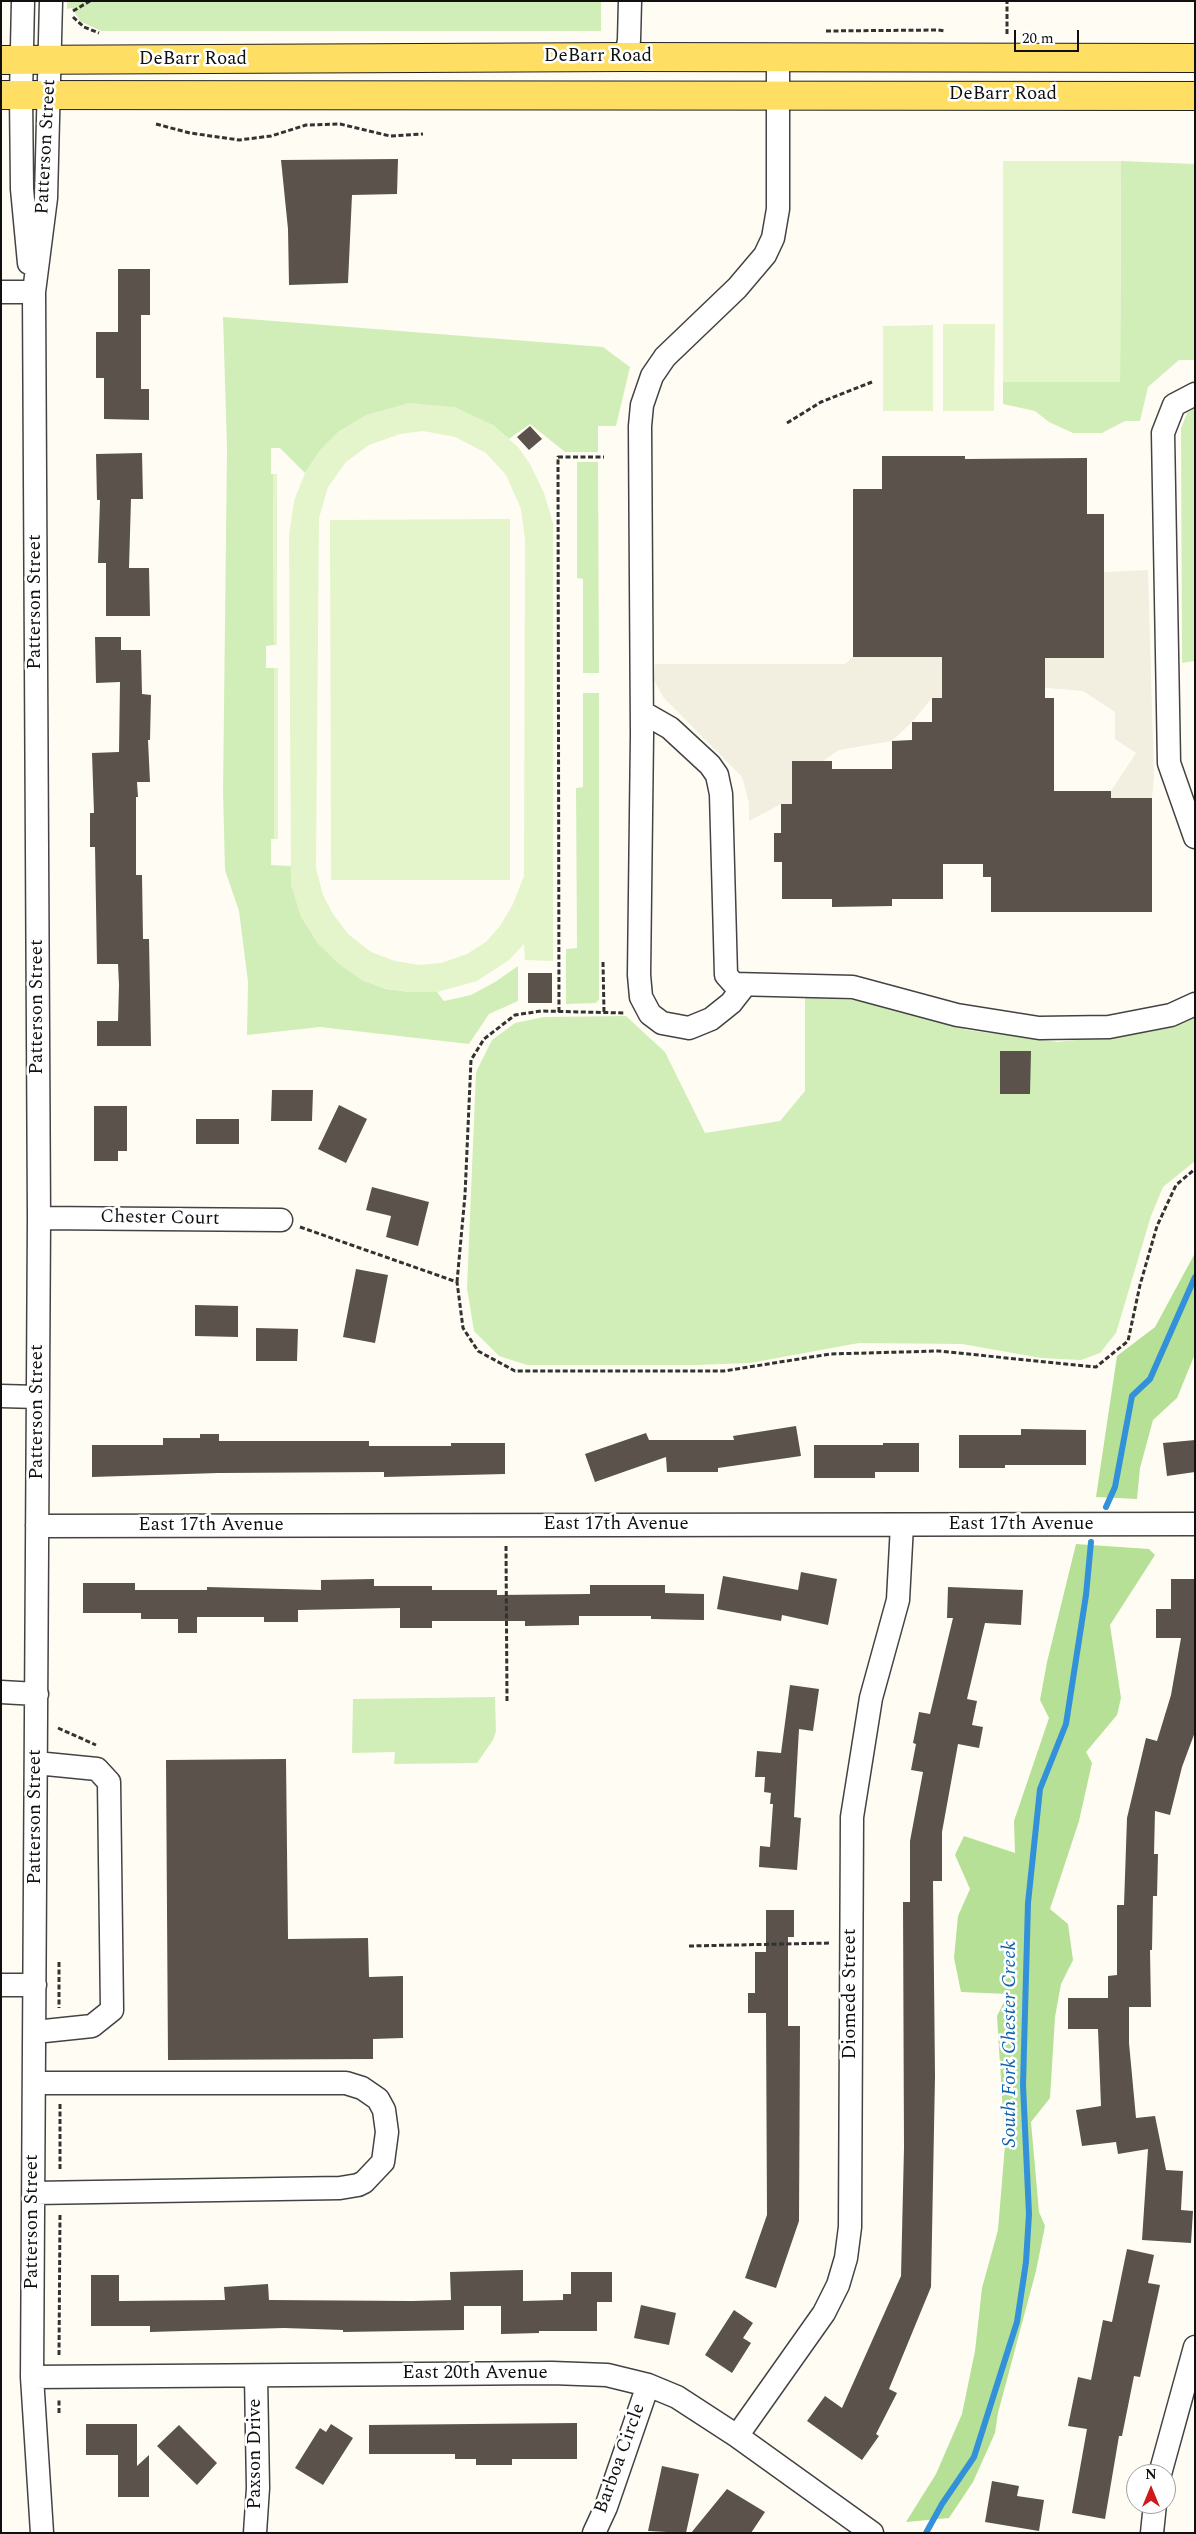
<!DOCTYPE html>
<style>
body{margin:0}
#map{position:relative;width:1196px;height:2534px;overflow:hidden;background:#fffdf3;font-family:Spectral,serif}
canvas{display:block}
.frame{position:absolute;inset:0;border:2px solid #101010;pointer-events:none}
.north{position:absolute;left:1126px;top:2464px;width:50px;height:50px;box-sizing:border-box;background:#fff;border:1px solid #9f9f9f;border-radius:50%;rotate:0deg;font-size:14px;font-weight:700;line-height:20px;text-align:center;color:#101010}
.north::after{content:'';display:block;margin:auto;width:18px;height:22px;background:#ce1a1c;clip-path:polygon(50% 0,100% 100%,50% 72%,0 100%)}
.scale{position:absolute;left:1014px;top:30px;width:65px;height:22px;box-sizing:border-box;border:2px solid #101010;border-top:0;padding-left:6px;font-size:15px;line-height:18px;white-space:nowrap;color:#101010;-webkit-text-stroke:4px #fff;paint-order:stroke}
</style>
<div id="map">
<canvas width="1196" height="2534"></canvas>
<div class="frame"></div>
<div class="north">N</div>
<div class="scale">20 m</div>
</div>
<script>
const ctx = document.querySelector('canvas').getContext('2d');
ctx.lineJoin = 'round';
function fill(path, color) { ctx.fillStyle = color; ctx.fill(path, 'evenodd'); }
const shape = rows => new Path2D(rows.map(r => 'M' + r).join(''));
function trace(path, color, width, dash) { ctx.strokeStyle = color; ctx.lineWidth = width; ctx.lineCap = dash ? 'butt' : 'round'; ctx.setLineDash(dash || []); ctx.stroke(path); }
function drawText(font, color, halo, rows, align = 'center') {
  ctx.font = font + ' Spectral,serif'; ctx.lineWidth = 5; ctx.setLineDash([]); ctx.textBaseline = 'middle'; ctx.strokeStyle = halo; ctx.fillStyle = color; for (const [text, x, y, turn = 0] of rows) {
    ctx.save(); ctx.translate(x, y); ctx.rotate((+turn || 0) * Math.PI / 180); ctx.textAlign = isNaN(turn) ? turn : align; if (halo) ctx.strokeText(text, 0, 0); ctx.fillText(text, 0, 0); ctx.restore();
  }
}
fill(shape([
 [67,1,601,1,601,31,101,31,80,21,72,8,67,9],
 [1121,161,1195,164,1195,360,1179,360,1148,387,1140,421,1125,421,1102,433,1073,433,1049,422,1035,411,1003,404,1003,382,1120,381],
 [223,317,603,347,630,367,616,426,598,426,598,452,565,452,530,424,509,439,494,426,454,407,321,449,305,473,280,448,271,448,271,474,273,474,274,645,266,646,266,668,274,668,274,839,271,839,271,865,291,866,291,885,362,980,386,989,410,992,437,992,444,1001,471,995,495,982,518,966,518,1001,489,1014,469,1044,320,1027,247,1035,248,982,239,911,225,870,223,792,227,449],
 [1195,408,1195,661,1182,663,1181,428,1187,413],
 [577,462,598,462,599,673,583,673,583,579,577,578],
 [583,693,599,693,599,999,596,1003,566,1004,566,949,577,948,576,788,583,787],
 [805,997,866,1001,967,1030,1058,1042,1143,1032,1195,1014,1195,1161,1163,1187,1151,1216,1116,1333,1100,1353,1081,1360,1041,1358,962,1344,859,1343,750,1363,696,1365,527,1365,499,1356,474,1331,467,1288,476,1072,492,1040,515,1023,544,1017,626,1016,665,1052,705,1133,780,1121,805,1091],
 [495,1697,496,1731,493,1740,477,1763,394,1764,395,1752,352,1753,353,1699]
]), '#d2eeb8');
fill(shape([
 [1195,1253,1195,1354,1177,1398,1153,1420,1140,1468,1137,1499,1096,1497,1117,1356,1155,1327],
 [1076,1544,1149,1549,1155,1555,1110,1625,1121,1698,1117,1715,1086,1752,1092,1763,1079,1821,1050,1909,1068,1924,1073,1960,1061,1984,1055,2017,1050,2098,1031,2122,1039,2212,1045,2226,1036,2271,998,2413,995,2433,973,2482,949,2518,906,2522,936,2474,962,2414,975,2351,982,2288,998,2230,1005,2145,997,2016,1008,1994,961,1992,954,1958,958,1916,970,1889,955,1855,964,1836,1015,1853,1014,1821,1049,1718,1040,1700,1047,1662]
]), '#b5e096');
fill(shape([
 [1003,161,1121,161,1120,382,1003,382],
 [943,324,995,324,994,411,943,411],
 [933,325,933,411,883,411,883,326],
 [409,403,454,407,494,426,518,447,530,464,544,493,553,523,553,961,525,960,524,944,509,960,477,981,437,992,410,992,386,989,362,980,339,964,318,944,301,917,291,885,289,535,294,501,305,473,321,449,339,431,366,415],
 [423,431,455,437,486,453,506,475,521,509,525,540,524,876,513,904,500,926,486,942,467,954,441,963,419,965,395,961,371,952,348,934,333,914,323,895,316,868,319,518,328,487,346,462,369,445,400,434],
 [273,474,277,474,277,645,274,645],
 [510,519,510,880,331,880,330,520],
 [274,668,278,668,278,839,274,839]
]), '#e4f4cb');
fill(shape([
 [1148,570,1154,777,1152,798,1111,798,1111,791,1136,753,1115,739,1115,712,1083,691,1036,687,1036,658,1104,658,1104,572],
 [853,657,942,657,942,698,932,698,912,722,892,741,839,750,823,761,792,761,792,804,781,804,749,821,749,803,742,777,663,697,654,680,655,664,845,664]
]), '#f2eee0');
trace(shape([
 [1106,1507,1115,1487,1132,1396,1150,1379,1195,1277],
 [926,2533,942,2504,974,2457,1017,2322,1026,2262,1029,2214,1023,2085,1028,1903,1040,1789,1066,1724,1086,1595,1091,1542]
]), '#3391d9', 6);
fill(shape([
 [398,159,397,194,352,195,348,283,289,285,288,229,281,160],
 [118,269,150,269,150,315,141,315,141,389,149,389,149,420,104,419,104,378,96,378,96,332,118,332],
 [530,426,542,439,529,450,517,437],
 [142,453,143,499,131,499,129,568,149,568,150,616,106,616,106,563,98,563,100,500,97,500,96,454],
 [882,456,965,456,965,459,1087,458,1087,514,1104,514,1104,658,1045,658,1045,698,1054,698,1054,791,1111,791,1111,798,1152,798,1152,912,991,912,991,877,983,877,983,864,943,864,943,899,892,899,892,906,832,907,832,899,782,899,782,862,774,862,774,833,781,833,781,804,792,804,792,761,832,761,832,769,892,769,892,741,912,740,912,722,932,722,932,698,942,698,942,657,853,657,853,489,882,489],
 [95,637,121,637,121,650,141,650,142,694,151,695,150,740,148,740,150,782,137,782,138,797,136,797,136,875,142,875,143,939,149,939,151,1046,97,1046,97,1021,118,1021,119,985,118,964,97,964,95,847,90,847,90,813,94,813,92,753,119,752,120,682,96,683],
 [528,973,552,973,552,1003,528,1003],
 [1000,1051,1031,1051,1030,1094,1000,1094],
 [272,1090,313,1090,312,1121,271,1121],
 [339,1105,367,1119,346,1163,318,1149],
 [94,1106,127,1106,127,1151,118,1151,118,1161,94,1161],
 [196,1119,239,1119,239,1144,196,1144],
 [372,1187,429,1202,418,1246,386,1237,391,1216,366,1210],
 [356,1269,388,1275,375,1343,343,1337],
 [195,1305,238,1306,238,1337,195,1336],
 [256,1328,298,1329,297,1361,256,1361],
 [796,1426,801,1456,718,1468,718,1472,667,1472,666,1457,595,1482,585,1454,646,1433,649,1440,734,1440,733,1436],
 [1021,1429,1086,1430,1086,1465,1005,1465,1005,1468,959,1468,959,1435,1021,1435],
 [200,1434,219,1434,219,1441,369,1441,369,1446,451,1446,451,1443,505,1443,505,1474,384,1477,384,1472,218,1473,92,1477,92,1445,163,1445,163,1438,200,1438],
 [1195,1440,1195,1472,1167,1476,1163,1443],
 [883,1443,919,1443,919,1472,875,1472,875,1478,814,1478,814,1445,883,1445],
 [801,1572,837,1579,828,1625,782,1615,781,1621,717,1609,723,1576,798,1590],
 [374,1579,374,1586,432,1586,432,1590,497,1590,497,1595,590,1594,590,1585,665,1585,665,1593,704,1594,704,1620,651,1619,651,1616,579,1616,579,1625,525,1626,525,1621,432,1621,432,1628,400,1628,400,1608,298,1610,298,1622,264,1622,264,1617,197,1617,197,1633,178,1633,178,1619,141,1619,141,1613,83,1613,83,1583,135,1583,135,1590,207,1590,207,1587,321,1590,321,1580],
 [1171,1579,1195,1579,1195,1732,1182,1767,1170,1815,1155,1811,1154,1854,1158,1854,1157,1896,1153,1896,1152,1950,1150,1950,1151,2007,1129,2007,1129,2043,1136,2118,1155,2116,1166,2170,1183,2171,1181,2210,1193,2211,1191,2243,1142,2240,1148,2149,1118,2154,1116,2142,1082,2146,1076,2110,1101,2106,1098,2029,1068,2029,1068,1998,1108,1998,1108,1976,1117,1975,1117,1905,1124,1905,1127,1818,1146,1738,1157,1741,1171,1695,1181,1638,1156,1638,1156,1609,1171,1609],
 [948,1587,1023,1590,1021,1625,985,1623,967,1699,977,1701,972,1725,983,1727,979,1748,958,1744,942,1832,942,1881,933,1881,935,2076,931,2287,889,2389,897,2393,876,2434,879,2436,862,2460,807,2421,825,2396,842,2408,901,2276,904,2148,903,1902,910,1902,910,1841,923,1772,911,1770,916,1744,913,1743,919,1712,930,1714,953,1618,947,1618],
 [790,1685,819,1689,813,1731,799,1729,794,1817,801,1818,797,1870,759,1867,760,1846,770,1847,773,1804,770,1804,771,1793,764,1792,765,1777,755,1777,757,1751,781,1753],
 [286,1759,288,1939,368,1938,369,1977,403,1976,403,2038,373,2039,373,2059,168,2060,166,1760],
 [766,1910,794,1910,794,1937,788,1937,788,2026,800,2026,799,2221,776,2288,745,2278,767,2215,766,2013,748,2013,748,1993,755,1993,755,1952,766,1952],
 [1127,2249,1154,2255,1148,2283,1160,2285,1140,2377,1134,2376,1122,2436,1119,2436,1105,2519,1072,2513,1087,2429,1068,2426,1078,2377,1091,2380,1103,2320,1112,2322],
 [523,2270,523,2301,563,2300,563,2294,571,2294,571,2272,612,2272,612,2302,597,2302,597,2331,539,2331,539,2333,501,2334,501,2306,464,2306,464,2330,343,2332,343,2330,284,2328,150,2332,150,2326,91,2326,91,2275,119,2275,119,2301,225,2300,224,2287,268,2284,269,2300,412,2301,451,2300,450,2272],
 [641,2305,676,2313,669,2345,634,2338],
 [734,2310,753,2323,743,2338,751,2343,732,2373,705,2355],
 [577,2423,577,2459,512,2459,512,2465,476,2465,476,2459,455,2459,455,2454,369,2454,369,2425],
 [86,2424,137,2424,137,2466,149,2455,149,2497,118,2497,118,2455,86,2455],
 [331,2424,353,2438,323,2485,295,2468,320,2428,326,2432],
 [179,2425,217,2463,197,2485,157,2446],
 [662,2466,699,2474,686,2533,648,2531],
 [992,2481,1019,2486,1017,2496,1044,2500,1039,2531,985,2522],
 [727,2489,765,2512,751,2533,691,2533]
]), '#5a524b');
const minor = shape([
 [23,1,21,95,22,189,29,263],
 [626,57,629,40,630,1],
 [1,292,34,292],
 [1195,394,1174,405,1163,433,1169,763,1195,837],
 [642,712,670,728,710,765,717,775,721,794,726,975,734,984,853,987,957,1015,1039,1028,1109,1027,1171,1015,1195,1004],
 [745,985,731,1003,711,1019,689,1028,662,1023,650,1014,641,997,639,975,642,735,640,426,642,405,652,376,665,357,737,288,765,255,773,238,778,209,778,57],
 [39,1218,281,1220],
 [1,1396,38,1397],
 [37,1526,1195,1524],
 [1,1692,37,1694],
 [1,1985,35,1985],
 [35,2032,92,2026,112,2010,109,1782,97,1769,36,1763],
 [34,2193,340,2188,358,2185,364,2182,383,2162,387,2132,384,2110,378,2099,362,2088,346,2083,34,2083],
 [32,2377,552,2373,607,2375,648,2385,677,2397,737,2436,872,2533],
 [737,2436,824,2313,838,2285,846,2258,850,2227,852,1817,871,1698,898,1600,902,1525],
 [1160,2474,1195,2347],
 [42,2533,32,2377,39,1218,34,292,46,198,51,1],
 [255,2533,258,2488,256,2376],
 [594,2533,606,2507,648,2385],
 [1152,2533,1155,2504]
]);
const major = shape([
 [1,60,626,57,1195,58],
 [1,95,1195,96]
]);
trace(minor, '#434343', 25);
trace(major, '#212121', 30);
trace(shape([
 [73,11,90,1],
 [73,17,84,27,99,33],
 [826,31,938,30,945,31],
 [1007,34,1007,1],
 [156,124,190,133,239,140,271,136,306,125,340,124,390,136,423,134],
 [787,423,821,402,872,382],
 [603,962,604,1012],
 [559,1012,558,457,604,457],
 [300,1227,457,1282,463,1328,478,1351,515,1371,724,1371,830,1354,938,1351,1096,1367,1128,1341,1140,1285,1157,1226,1176,1185,1195,1169],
 [457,1282,465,1195,471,1060,484,1039,515,1015,541,1011,624,1013],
 [506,1546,507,1701],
 [58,1728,96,1745],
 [689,1946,830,1943],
 [59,1962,59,2008],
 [60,2104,60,2170],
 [59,2355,60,2214],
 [59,2413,59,2399]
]), '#323232', 3, [5, 2.5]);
trace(minor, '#fff', 22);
trace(major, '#ffdf63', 28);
drawText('19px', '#101010', '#fff', [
 ["DeBarr Road",598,57],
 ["DeBarr Road",193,60],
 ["DeBarr Road",1003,95],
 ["Patterson Street",47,147,-87],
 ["Patterson Street",36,602,-90],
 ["Patterson Street",38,1007,-90],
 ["Chester Court",160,1219,1],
 ["Patterson Street",38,1412,-90],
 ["East 17th Avenue",616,1525],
 ["East 17th Avenue",1021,1525],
 ["East 17th Avenue",211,1526],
 ["Patterson Street",36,1817,-90],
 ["Diomede Street",851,1994,-90],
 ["Patterson Street",33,2222,-90],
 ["East 20th Avenue",475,2374],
 ["Paxson Drive",256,2454,-90],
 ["Barboa Circle",621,2459,-70]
]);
drawText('italic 20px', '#0d62af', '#fff', [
 ["South Fork Chester Creek",1011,2044,-90]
]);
</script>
